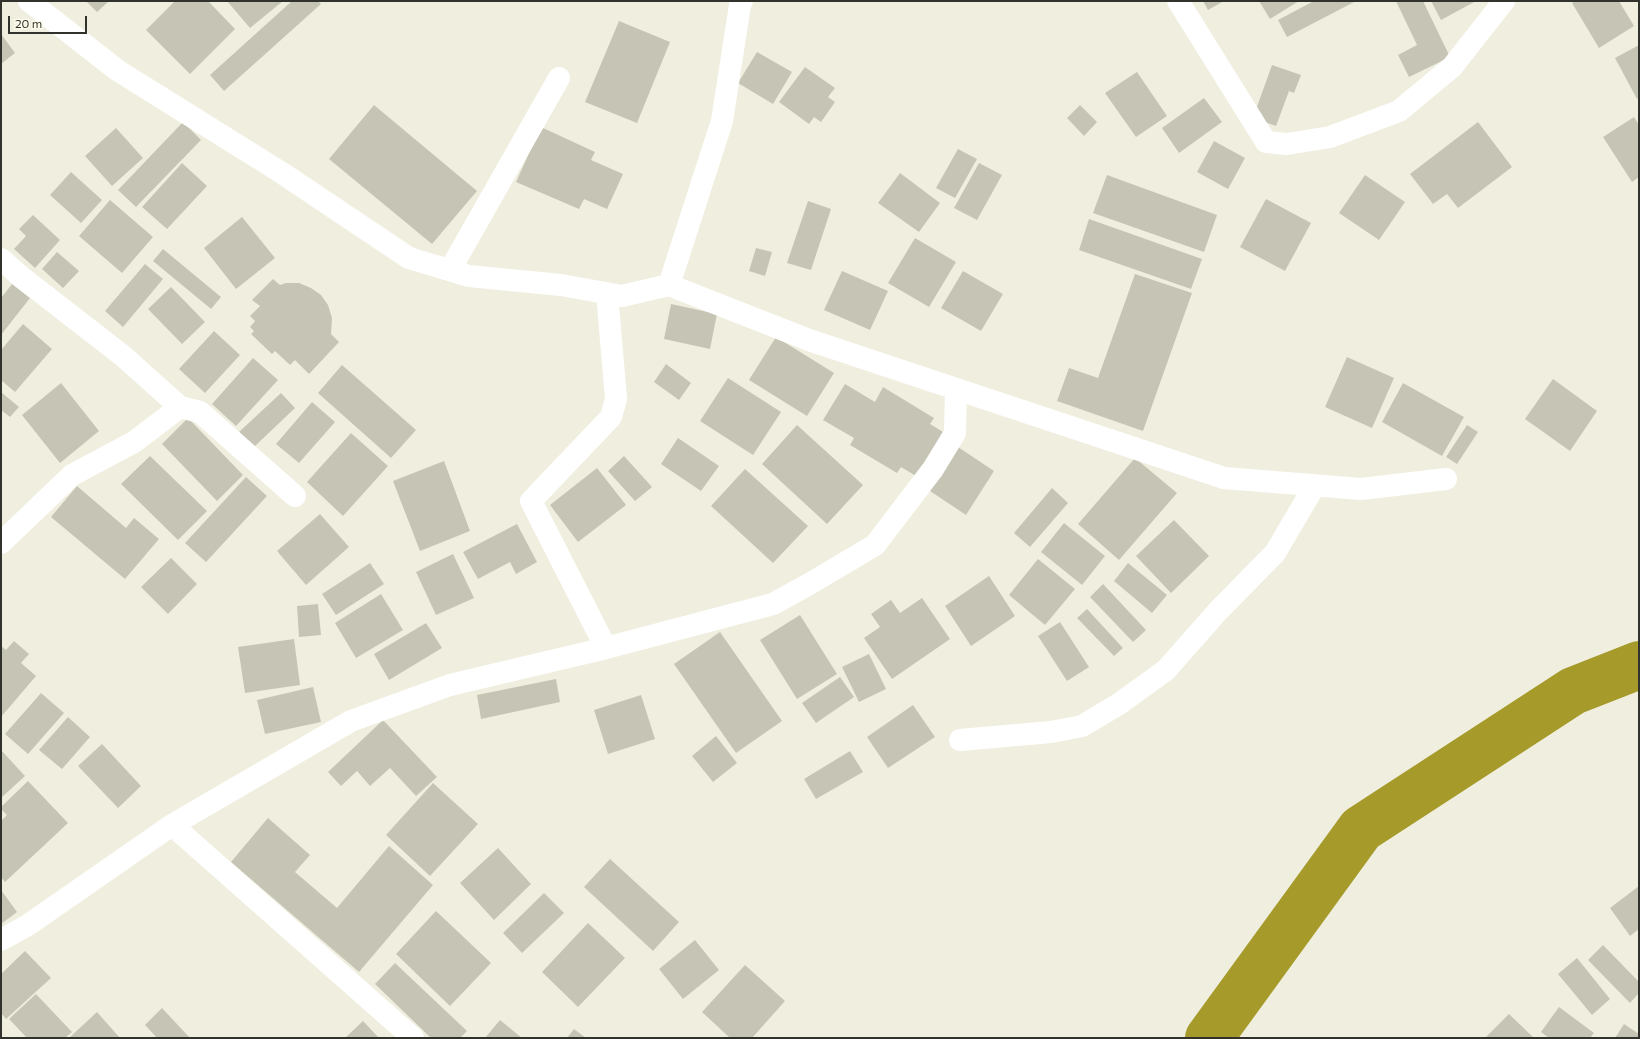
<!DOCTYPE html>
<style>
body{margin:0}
#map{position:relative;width:1640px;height:1039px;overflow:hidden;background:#f0efdf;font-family:Commissioner,sans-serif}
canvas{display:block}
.frame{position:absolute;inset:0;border:2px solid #32322c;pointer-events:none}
.scale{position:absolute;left:8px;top:16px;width:79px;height:18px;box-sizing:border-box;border:2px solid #32322c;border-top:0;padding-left:5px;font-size:12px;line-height:14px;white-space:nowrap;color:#32322c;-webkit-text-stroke:3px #fdfcec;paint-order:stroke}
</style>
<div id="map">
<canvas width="1640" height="1039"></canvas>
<div class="frame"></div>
<div class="scale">20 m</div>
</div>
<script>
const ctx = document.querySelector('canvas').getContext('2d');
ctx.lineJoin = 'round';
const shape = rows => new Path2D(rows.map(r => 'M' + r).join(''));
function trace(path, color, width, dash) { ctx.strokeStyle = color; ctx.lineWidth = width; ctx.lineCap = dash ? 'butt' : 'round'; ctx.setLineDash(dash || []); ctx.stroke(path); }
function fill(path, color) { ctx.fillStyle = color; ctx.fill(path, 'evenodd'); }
trace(shape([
 [1209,1038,1361,829,1573,691,1639,665]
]), '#a59a2a', 48);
fill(shape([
 [86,1,109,1,97,12],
 [175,1,208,1,235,29,190,74,146,30],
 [227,1,283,1,250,28],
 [292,1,318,1,321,4,224,91,210,75],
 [1203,1,1224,1,1208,10],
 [1259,1,1299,1,1270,19],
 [1314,1,1356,1,1287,37,1278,20],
 [1396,1,1423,1,1450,57,1409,77,1398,55,1417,45],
 [1431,1,1476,1,1441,20],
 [1576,1,1619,1,1634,26,1599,48,1572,3],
 [619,21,670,42,637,123,585,102],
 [1,34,15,53,1,64],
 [1639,45,1639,97,1637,99,1615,58],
 [757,52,792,72,773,104,738,83],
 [1272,65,1301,75,1294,93,1289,91,1276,126,1253,118],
 [805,67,835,88,828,97,835,102,821,122,814,117,809,124,779,102],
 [1137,72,1167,116,1136,137,1105,93],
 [1204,98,1222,122,1179,153,1162,128],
 [374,105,477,191,432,244,329,159],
 [1080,105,1097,122,1084,136,1067,118],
 [1634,117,1639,125,1639,177,1632,182,1603,137],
 [183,122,201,140,136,207,118,190],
 [1478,122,1512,167,1458,208,1447,194,1433,204,1410,174],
 [541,127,595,152,591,160,623,174,607,209,584,199,579,209,516,182],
 [116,128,143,158,112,186,85,156],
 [1214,141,1245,158,1228,189,1197,172],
 [958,149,977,159,955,198,936,188],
 [182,163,207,186,167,229,142,207],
 [979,163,1002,175,977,220,954,208],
 [71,172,102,200,81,223,50,195],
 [900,173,940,203,919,232,878,203],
 [1107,175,1217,215,1204,252,1093,213],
 [1365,175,1405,202,1379,240,1339,213],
 [1266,199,1311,223,1285,271,1240,247],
 [110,200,153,237,122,273,79,236],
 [808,201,831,209,811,270,787,263],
 [33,215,60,240,35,268,14,249,26,236,19,229],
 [242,217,275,258,236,289,204,248],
 [1089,219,1202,259,1191,289,1079,250],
 [915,238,956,262,929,307,888,283],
 [756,248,772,252,765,276,749,271],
 [163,249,221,297,211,309,153,261],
 [57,252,79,271,63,288,42,269],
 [145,264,163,279,123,327,105,311],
 [842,271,888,291,870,330,824,310],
 [963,271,1003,294,981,331,941,308],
 [1135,274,1192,293,1143,431,1057,401,1069,368,1098,378],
 [273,279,280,285,286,283,299,283,311,288,321,295,328,305,332,318,331,334,339,342,309,374,295,360,290,365,275,351,272,354,251,334,254,331,250,327,255,321,250,316,260,306,252,300],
 [12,284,30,298,1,335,1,298],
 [171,287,205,322,182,344,148,309],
 [671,304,717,314,710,349,664,339],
 [23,324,52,349,15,392,1,380,1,350],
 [214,331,240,355,205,393,179,369],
 [776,337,834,373,807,416,749,380],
 [1347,357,1394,378,1372,428,1325,407],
 [253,358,278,380,236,426,212,404],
 [666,364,691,383,679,400,654,382],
 [342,365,416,430,391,458,318,393],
 [728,378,781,412,753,455,700,421],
 [1553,379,1597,411,1570,451,1525,419],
 [61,383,99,431,60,463,22,415],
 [1403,383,1464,417,1442,456,1382,422],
 [845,384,875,402,883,387,934,418,930,424,948,435,921,479,901,467,897,473,850,445,854,438,823,420],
 [1,392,19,407,10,417,1,410],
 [281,393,295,408,254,447,239,432],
 [312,402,335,422,299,463,276,444],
 [188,418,243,475,217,501,162,444],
 [797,425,863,485,827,524,762,464],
 [1467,425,1478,432,1457,464,1446,457],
 [351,433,388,466,343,516,307,482],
 [678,438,719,466,701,491,661,464],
 [955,445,994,471,966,515,927,489],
 [150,456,207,511,178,540,121,484],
 [624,456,652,487,635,501,608,471],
 [1135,458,1177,493,1119,560,1078,524],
 [444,461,470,531,420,551,393,481],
 [597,468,626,505,578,542,550,505],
 [745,469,808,526,773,563,711,506],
 [246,477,267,496,206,562,185,543],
 [77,486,126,528,134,518,159,539,125,579,51,517],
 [1052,488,1068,503,1030,547,1014,533],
 [320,514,349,547,306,585,277,551],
 [1174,520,1209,556,1171,593,1136,556],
 [1064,523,1105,556,1082,585,1041,552],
 [517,524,537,562,516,574,510,562,478,579,463,552],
 [453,554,474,598,436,615,416,572],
 [171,558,197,584,168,614,141,587],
 [1038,559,1075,589,1045,625,1009,595],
 [370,563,384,584,336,615,322,594],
 [1128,563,1167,595,1152,613,1114,581],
 [989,576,1015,616,971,646,945,606],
 [1103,584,1146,630,1133,642,1090,597],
 [381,594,403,630,356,658,335,623],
 [922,598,950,639,892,679,864,638,880,627,871,614,891,600,900,613],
 [318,604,321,635,299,637,297,606],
 [1087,609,1123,648,1114,656,1077,618],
 [800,615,837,674,797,699,760,640],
 [1060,622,1089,667,1067,681,1038,636],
 [426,623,442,648,389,680,374,654],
 [720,632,782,721,736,753,674,664],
 [294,639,300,685,245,693,238,647],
 [14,641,29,654,21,663,36,676,1,717,1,646,6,650],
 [869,654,886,689,859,702,842,667],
 [840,677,854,697,816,723,802,703],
 [556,679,560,702,481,719,477,695],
 [313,687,321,722,265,734,257,700],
 [41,693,64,713,28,754,5,734],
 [641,695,655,739,608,754,594,710],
 [913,705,935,737,888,768,867,737],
 [68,717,90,737,62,769,39,750],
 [383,720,437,777,416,796,390,768,370,786,357,771,341,786,328,772],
 [716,736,737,763,713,782,692,756],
 [102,744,141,786,118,808,78,766],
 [1,750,25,776,1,798],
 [850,751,863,772,816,799,804,779],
 [28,781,68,823,5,882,1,877,1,821,7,815,1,809,1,807],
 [433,783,478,824,430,876,386,835],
 [268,818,310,855,295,872,337,908,389,846,433,885,359,972,231,862],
 [498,848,531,884,494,920,460,883],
 [610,859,679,922,653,951,584,887],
 [1639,886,1639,929,1630,936,1610,908],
 [1,890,17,912,1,924],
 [544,893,564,913,522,953,503,933],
 [436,911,491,963,450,1006,396,954],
 [588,923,625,958,578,1007,542,972],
 [695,940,719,970,683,999,659,969],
 [1603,945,1639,982,1639,993,1630,1003,1588,960],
 [25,951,51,978,6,1019,1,1013,1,974],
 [1577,958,1610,999,1592,1015,1558,974],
 [395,963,467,1031,460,1038,431,1038,375,984],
 [745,965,785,1001,752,1038,730,1038,702,1012],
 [36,994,72,1032,65,1038,27,1038,9,1019],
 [1559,1007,1594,1033,1590,1038,1549,1038,1541,1032],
 [162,1008,190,1038,157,1038,145,1025],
 [97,1012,120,1038,69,1038],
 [1509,1014,1534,1038,1485,1038],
 [500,1020,522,1038,485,1038],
 [363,1021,379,1038,345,1038],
 [1624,1024,1639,1034,1639,1038,1615,1038],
 [574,1029,586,1038,567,1038]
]), '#c6c5b5');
trace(shape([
 [29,1,117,70,282,173,409,258,469,276,561,285,622,296,669,285,809,340,1224,478,1361,489,1446,479],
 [1178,1,1266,142,1287,144,1330,137,1399,111,1452,67,1504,1],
 [1,259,20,276,123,356,180,407,200,412,295,496],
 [450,270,559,78],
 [669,285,722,121,740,5,742,1],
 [1,543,72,475,134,442,180,407],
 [606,648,531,501,611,417,616,399,607,293],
 [960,740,1051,732,1082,726,1119,704,1166,670,1218,611,1275,553,1315,485],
 [172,825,413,1038],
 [1,940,28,925,172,825,351,721,450,685,598,650,773,604,811,583,875,545,933,469,955,433,956,389]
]), '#fff', 22);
</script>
